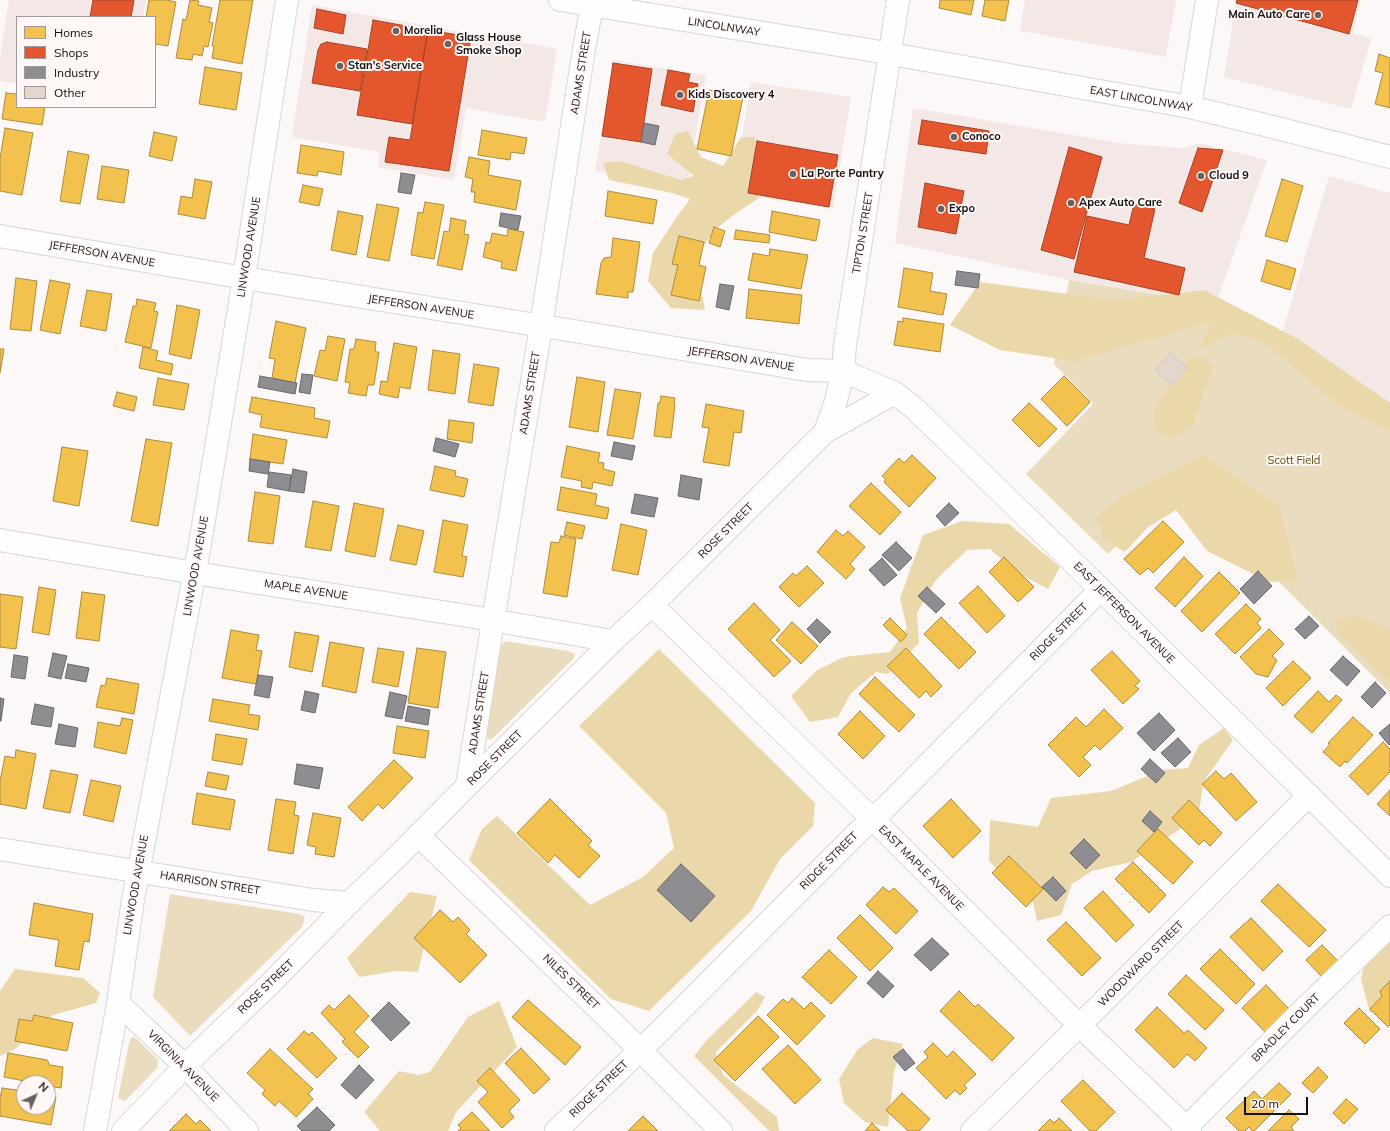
<!DOCTYPE html>
<style>
body{margin:0}
#map{position:relative;width:1390px;height:1131px;overflow:hidden;background:#fcf8f8;font-family:Mulish,sans-serif}
canvas{display:block}
.legend{position:absolute;left:16px;top:16px;width:140px;height:92px;box-sizing:border-box;background:#fef7f6;border:1px solid #a09b9a;margin:0;padding:5px 7px;list-style:none;font-size:12px;color:#141111}
.legend li{display:flex;align-items:center;gap:8px;height:20px}
.legend b{width:20px;border:1px solid #a09b9a}
.north{position:absolute;left:16px;top:1075px;width:40px;height:40px;box-sizing:border-box;background:#fef7f6;border:1px solid #a09b9a;border-radius:50%;rotate:44deg;font-size:11px;font-weight:700;line-height:16px;text-align:center;color:#141111}
.north::after{content:'';display:block;margin:auto;width:14px;height:18px;background:#656262;clip-path:polygon(50% 0,100% 100%,50% 72%,0 100%)}
.scale{position:absolute;left:1244px;top:1097px;width:64px;height:18px;box-sizing:border-box;border:2px solid #141111;border-top:0;padding-left:5px;font-size:12px;line-height:14px;white-space:nowrap;color:#141111;-webkit-text-stroke:3px #fef7f6;paint-order:stroke}
</style>
<div id="map">
<canvas width="1390" height="1131"></canvas>
<ul class="legend">
<li><b style="height:11px;background:#f2c14e"></b>Homes</li>
<li><b style="height:11px;background:#e4572e"></b>Shops</li>
<li><b style="height:11px;background:#8d8d92"></b>Industry</li>
<li><b style="height:11px;background:#e5d6cd"></b>Other</li>
</ul>
<div class="north">N</div>
<div class="scale">20 m</div>
</div>
<script>
const ctx = document.querySelector('canvas').getContext('2d');
ctx.lineJoin = 'round';
function fill(path, color) { ctx.fillStyle = color; ctx.fill(path, 'evenodd'); }
const shape = rows => new Path2D(rows.map(r => 'M' + r).join(''));
function trace(path, color, width, dash) { ctx.strokeStyle = color; ctx.lineWidth = width; ctx.lineCap = dash ? 'butt' : 'round'; ctx.setLineDash(dash || []); ctx.stroke(path); }
function drawText(font, color, halo, rows, align = 'center') {
  ctx.font = font + ' Mulish,sans-serif'; ctx.lineWidth = 4; ctx.setLineDash([]); ctx.textBaseline = 'middle'; ctx.strokeStyle = halo; ctx.fillStyle = color; for (const [text, x, y, turn = 0] of rows) {
    ctx.save(); ctx.translate(x, y); ctx.rotate((+turn || 0) * Math.PI / 180); ctx.textAlign = isNaN(turn) ? turn : align; if (halo) ctx.strokeText(text, 0, 0); ctx.fillText(text, 0, 0); ctx.restore();
  }
}
fill(shape([
 [9,0,146,0,143,17,17,17,17,84,0,81,0,57],
 [1025,0,1176,0,1166,57,1020,31],
 [1236,0,1361,0,1353,33,1371,39,1351,109,1224,77],
 [312,5,557,49,545,122,466,108,454,180,378,167,380,152,292,137],
 [614,60,706,75,687,187,595,171],
 [751,82,851,97,833,209,733,193],
 [913,108,1127,144,1184,148,1200,143,1267,160,1214,310,1179,298,1069,280,895,243],
 [1329,176,1390,193,1390,406,1279,343]
]), '#f4e8e6');
fill(shape([
 [1069,280,1179,298,1230,315,1390,406,1390,693,1178,481,1108,554,1026,474,1093,404,1054,364],
 [505,641,568,651,575,654,574,658,494,737,490,740,485,735,500,647],
 [170,894,300,914,305,917,302,927,190,1036,153,997],
 [134,1037,138,1040,158,1060,158,1067,127,1099,124,1101,118,1098,129,1043,131,1038]
]), '#eaddbf');
fill(shape([
 [688,131,701,157,723,166,741,137,755,137,759,198,732,216,716,229,695,258,705,310,671,308,648,281,653,253,676,218,690,199,672,193,609,180,603,163,620,161,681,180,694,176,667,154,675,134],
 [980,282,1112,300,1182,293,1204,290,1298,339,1390,403,1390,431,1338,405,1266,343,1232,333,1199,350,1211,322,1074,361,1000,350,950,325],
 [1191,356,1207,357,1212,369,1193,426,1174,437,1154,430,1154,407],
 [1204,455,1279,505,1298,581,1269,582,1207,551,1176,510,1148,527,1125,552,1104,540,1096,518,1122,496],
 [962,521,1009,524,1060,567,1048,589,1018,573,990,549,967,550,935,581,917,613,919,643,888,674,876,672,851,693,838,717,810,722,791,696,817,670,844,657,890,652,907,628,900,598,923,535],
 [1360,616,1390,630,1390,683,1338,633,1336,618],
 [659,649,815,803,813,826,780,859,751,911,649,1011,611,999,469,860,482,829,497,816,590,905,643,877,674,848,666,813,579,726],
 [1224,728,1233,740,1204,781,1198,817,1131,862,1092,871,1072,884,1061,915,1037,921,1031,892,1005,877,989,861,990,820,1038,827,1051,798,1111,791,1162,770,1188,768,1199,745],
 [410,892,437,896,418,972,396,971,359,977,347,958],
 [1390,942,1390,988,1383,1009,1370,1013,1361,979,1364,966],
 [15,969,83,978,100,993,96,1003,53,1015,14,1050,0,1056,0,991],
 [756,992,765,997,757,1011,716,1052,723,1075,777,1117,779,1131,770,1131,765,1127,694,1056,706,1041],
 [499,1001,517,1047,456,1112,448,1131,380,1131,364,1112,399,1071,418,1075,430,1072,468,1017],
 [873,1038,903,1044,894,1072,888,1127,865,1122,844,1103,839,1079,858,1049]
]), '#ead7aa');
const homes = shape([
 [149,0,167,0,176,2,168,46,155,44,155,17,146,17,149,0],
 [190,0,199,1,198,5,212,8,209,22,213,23,208,47,204,46,202,56,193,54,192,60,176,58,183,19,186,20,190,0],
 [220,0,253,0,242,64,212,58,214,46,212,46,220,0],
 [940,0,974,0,971,15,939,8,940,0],
 [985,0,1009,0,1005,21,982,16,985,0],
 [1379,54,1390,58,1390,108,1375,104,1383,73,1375,71,1379,54],
 [205,67,242,73,236,110,199,104,205,67],
 [709,90,743,97,731,156,697,149,709,90],
 [6,93,17,94,17,107,45,107,42,125,2,119,6,93],
 [5,128,33,133,22,195,0,191,0,159,5,128],
 [482,130,527,138,524,154,511,152,510,160,478,155,482,130],
 [154,132,177,137,172,161,149,156,154,132],
 [301,145,344,152,341,175,318,171,317,176,297,173,301,145],
 [68,151,89,155,80,204,60,201,68,151],
 [469,157,490,161,488,175,521,181,516,210,474,202,475,192,471,192,473,179,465,177,469,157],
 [102,166,129,170,124,203,97,199,102,166],
 [195,179,212,182,205,219,178,214,181,196,192,198,195,179],
 [1282,179,1303,186,1287,242,1265,236,1282,179],
 [303,185,323,189,319,206,299,202,303,185],
 [608,191,657,200,653,224,605,216,608,191],
 [425,202,444,205,434,259,411,255,418,212,423,213,425,202],
 [377,204,399,208,389,261,367,257,377,204],
 [338,211,363,216,356,255,331,250,338,211],
 [772,211,820,220,816,241,769,232,772,211],
 [451,218,466,221,464,234,469,235,462,270,437,265,444,231,449,232,451,218],
 [714,227,725,231,720,247,709,243,714,227],
 [508,229,524,232,516,271,501,268,502,262,483,257,486,242,490,243,492,233,507,236,508,229],
 [736,230,770,235,769,243,734,239,736,230],
 [679,236,704,242,699,265,706,267,699,301,671,295,678,265,672,264,679,236],
 [613,238,640,242,633,292,628,292,628,298,596,294,601,263,604,258,611,257,613,238],
 [770,249,808,255,801,289,748,280,753,253,769,256,770,249],
 [1267,260,1296,269,1290,290,1261,281,1267,260],
 [904,268,933,273,930,291,947,294,943,315,898,307,904,268],
 [16,278,37,281,31,331,10,329,16,278],
 [50,280,70,284,60,334,40,330,50,280],
 [749,289,802,295,799,324,746,318,749,289],
 [87,290,112,294,106,331,80,326,87,290],
 [137,299,156,303,154,311,158,312,151,348,125,342,133,306,136,306,137,299],
 [177,305,200,310,191,359,169,354,177,305],
 [903,318,944,324,940,352,894,345,898,321,903,322,903,318],
 [276,321,306,328,295,383,272,378,275,359,269,358,276,321],
 [328,336,345,339,337,381,314,376,320,350,325,351,328,336],
 [356,339,376,342,375,352,379,352,374,385,368,385,366,396,348,393,350,383,345,382,350,349,354,349,356,339],
 [394,343,417,347,410,389,400,387,398,398,379,394,381,381,387,382,394,343],
 [143,347,158,351,156,360,173,364,171,375,139,368,143,347],
 [0,349,4,349,0,373,0,349],
 [433,350,460,354,455,394,428,390,433,350],
 [474,364,499,368,493,406,468,402,474,364],
 [1064,376,1090,402,1067,426,1041,399,1064,376],
 [577,377,605,382,598,432,569,427,577,377],
 [158,378,189,384,184,410,153,405,158,378],
 [615,389,641,393,633,439,607,435,615,389],
 [117,392,137,397,134,411,113,406,117,392],
 [661,396,675,398,674,404,675,405,671,438,654,436,658,403,660,403,661,396],
 [252,397,315,408,314,418,330,421,327,438,260,427,262,415,249,412,252,397],
 [1029,403,1057,429,1039,447,1012,420,1029,403],
 [706,404,744,411,741,433,734,432,729,466,703,462,709,428,702,427,706,404],
 [449,420,474,423,472,443,447,439,449,420],
 [253,434,287,440,283,464,250,459,253,434],
 [146,439,172,443,158,526,131,521,146,439],
 [567,446,600,453,598,462,604,463,603,469,615,472,612,486,593,482,592,489,581,487,582,481,561,477,567,446],
 [62,447,88,451,79,506,53,501,62,447],
 [912,455,936,478,909,507,884,482,886,479,882,476,899,458,904,463,912,455],
 [435,466,456,471,455,476,468,479,464,497,430,490,435,466],
 [871,483,901,512,880,535,849,506,871,483],
 [561,487,597,494,595,505,609,508,607,519,557,510,561,487],
 [255,492,280,496,273,544,248,541,255,492],
 [313,501,339,506,331,551,305,547,313,501],
 [354,503,384,509,375,557,345,551,354,503],
 [443,520,468,525,462,556,467,557,463,577,434,572,443,520],
 [1163,521,1184,542,1153,573,1148,568,1140,575,1124,559,1163,521],
 [567,522,585,526,582,539,564,535,567,522],
 [621,524,647,530,638,575,612,570,621,524],
 [398,525,424,531,416,565,390,560,398,525],
 [836,530,843,536,848,531,865,547,850,564,855,569,846,579,817,552,836,530],
 [561,536,576,539,567,597,543,593,551,542,559,543,561,536],
 [1004,557,1034,587,1018,602,989,572,1004,557],
 [1184,557,1203,576,1175,607,1155,588,1184,557],
 [807,566,824,583,799,607,779,587,793,573,796,576,807,566],
 [1219,572,1240,593,1202,632,1181,611,1219,572],
 [978,586,1005,616,987,633,959,603,978,586],
 [39,587,56,590,49,635,32,632,39,587],
 [82,592,105,595,99,641,76,638,82,592],
 [0,594,23,597,16,649,0,647,0,594],
 [754,603,780,630,770,640,791,661,774,677,728,629,754,603],
 [1246,604,1261,619,1257,623,1261,628,1235,654,1215,634,1246,604],
 [941,617,976,652,959,669,924,634,941,617],
 [890,618,907,635,901,642,883,625,890,618],
 [792,622,818,646,801,664,776,640,792,622],
 [1269,629,1284,644,1272,656,1277,660,1268,677,1256,674,1240,657,1269,629],
 [231,630,259,635,256,650,262,651,256,684,222,678,231,630],
 [295,632,319,636,312,672,289,667,295,632],
 [330,642,364,648,356,693,322,686,330,642],
 [378,648,404,652,398,687,372,682,378,648],
 [417,648,446,652,438,708,408,703,417,648],
 [906,648,942,686,931,697,926,691,919,698,887,666,906,648],
 [1112,651,1140,681,1135,686,1139,689,1123,704,1091,670,1112,651],
 [1293,661,1311,678,1283,706,1266,688,1293,661],
 [875,677,915,715,899,732,859,694,875,677],
 [107,678,139,684,134,714,96,707,101,685,105,686,107,678],
 [1318,691,1329,702,1336,695,1342,700,1312,733,1294,716,1318,691],
 [213,699,250,705,248,714,260,716,258,730,209,721,213,699],
 [1104,709,1123,728,1100,750,1095,745,1083,757,1091,765,1079,777,1048,745,1076,717,1086,727,1104,709],
 [860,711,885,736,863,759,838,734,860,711],
 [1353,717,1373,735,1347,763,1345,761,1340,767,1323,752,1330,744,1328,743,1353,717],
 [122,718,133,720,126,754,94,747,98,722,120,726,122,718],
 [397,726,429,731,425,758,393,753,397,726],
 [216,734,247,739,242,765,212,760,216,734],
 [1383,742,1390,749,1390,772,1368,795,1349,776,1383,742],
 [16,750,36,754,26,809,0,804,0,781,5,756,15,758,16,750],
 [394,760,413,778,383,809,378,804,362,821,348,807,394,760],
 [51,770,78,775,70,813,43,808,51,770],
 [1216,771,1224,779,1231,773,1257,802,1236,821,1202,784,1216,771],
 [208,772,229,776,226,790,205,786,208,772],
 [91,780,121,786,113,822,83,815,91,780],
 [1390,790,1390,816,1377,804,1390,790],
 [197,793,235,800,230,830,192,824,197,793],
 [276,799,296,802,294,815,299,816,293,854,268,850,276,799],
 [550,799,592,841,588,845,600,856,579,878,555,855,548,863,517,833,550,799],
 [951,799,981,831,953,858,923,826,951,799],
 [1189,800,1222,833,1210,846,1204,840,1199,845,1172,818,1189,800],
 [313,813,341,818,334,857,315,854,316,847,307,845,313,813],
 [1158,829,1193,862,1173,884,1137,851,1158,829],
 [1009,856,1043,889,1026,907,992,873,1009,856],
 [1133,862,1166,895,1149,913,1115,879,1133,862],
 [1278,884,1326,930,1309,947,1261,901,1278,884],
 [883,887,889,892,894,888,918,911,896,934,866,905,883,887],
 [1103,891,1134,925,1116,942,1084,908,1103,891],
 [34,903,93,914,89,942,84,941,79,970,55,966,59,940,29,935,34,903],
 [440,910,453,922,458,917,470,930,466,934,487,955,460,983,414,938,440,910],
 [860,915,893,948,870,971,837,938,860,915],
 [1251,918,1283,951,1263,971,1230,937,1251,918],
 [1066,922,1101,958,1082,976,1047,940,1066,922],
 [1322,945,1338,961,1322,977,1306,960,1322,945],
 [1220,949,1255,984,1236,1004,1200,969,1220,949],
 [829,950,857,977,831,1004,802,977,829,950],
 [1186,975,1224,1010,1205,1030,1168,994,1186,975],
 [1390,981,1390,1024,1388,1027,1370,1009,1382,996,1380,991,1390,981],
 [1266,985,1290,1010,1266,1033,1242,1008,1266,985],
 [959,991,975,1007,978,1004,1014,1038,992,1061,940,1011,959,991],
 [349,995,369,1016,354,1032,369,1047,358,1058,342,1042,345,1039,321,1013,329,1005,334,1010,349,995],
 [792,998,804,1009,811,1002,825,1016,797,1045,767,1015,783,999,788,1003,792,998],
 [528,1000,581,1047,565,1065,512,1017,528,1000],
 [1157,1007,1184,1033,1188,1030,1207,1048,1195,1061,1187,1054,1174,1068,1135,1030,1157,1007],
 [1359,1008,1380,1029,1365,1044,1344,1023,1359,1008],
 [34,1015,73,1023,67,1051,15,1041,19,1019,32,1021,34,1015],
 [758,1016,779,1037,735,1081,714,1060,758,1016],
 [304,1031,309,1035,312,1032,337,1058,317,1078,287,1049,304,1031],
 [933,1043,947,1057,953,1051,976,1074,964,1085,967,1088,960,1095,955,1090,946,1099,916,1068,928,1057,924,1052,933,1043],
 [788,1045,821,1080,795,1104,762,1069,788,1045],
 [521,1048,550,1079,534,1094,505,1063,521,1048],
 [270,1049,313,1089,308,1094,313,1099,296,1117,279,1101,275,1106,262,1094,265,1090,247,1073,270,1049],
 [8,1053,47,1060,50,1065,63,1067,61,1088,48,1086,48,1083,34,1083,4,1077,8,1053],
 [1318,1067,1328,1077,1313,1093,1302,1083,1318,1067],
 [490,1068,520,1100,509,1111,514,1117,502,1128,478,1102,488,1092,477,1081,490,1068],
 [1083,1080,1115,1112,1096,1131,1090,1131,1061,1101,1083,1080],
 [1279,1083,1291,1094,1254,1131,1252,1131,1249,1127,1245,1131,1239,1131,1226,1118,1254,1091,1262,1099,1279,1083],
 [2,1088,24,1091,24,1107,48,1107,48,1096,56,1097,51,1125,0,1116,0,1099,2,1088],
 [902,1093,930,1119,919,1131,908,1131,886,1110,902,1093],
 [1346,1099,1358,1109,1344,1124,1333,1113,1346,1099],
 [1289,1110,1299,1119,1291,1127,1294,1131,1268,1131,1289,1110],
 [472,1112,490,1131,458,1131,461,1128,458,1125,472,1112],
 [186,1114,196,1124,200,1120,211,1131,169,1131,186,1114],
 [643,1116,658,1131,628,1131,643,1116],
 [1059,1118,1072,1131,1038,1131,1050,1119,1054,1123,1059,1118],
 [872,1123,880,1131,865,1131,872,1123]
]);
fill(homes, '#f2c14e');
trace(homes, '#af8c3c', 1);
const shops = shape([
 [93,0,134,0,131,17,90,17,93,0],
 [1237,0,1358,0,1349,34,1236,3,1237,0],
 [317,9,346,15,343,34,314,28,317,9],
 [373,20,428,30,412,124,357,115,373,20],
 [428,30,471,37,449,171,385,162,389,137,410,140,428,30],
 [327,42,367,49,360,91,312,83,318,50,321,44,327,42],
 [613,63,652,69,641,142,602,136,613,63],
 [668,70,690,74,688,82,698,84,693,112,661,105,668,70],
 [922,120,989,131,986,154,918,144,922,120],
 [757,141,838,155,829,207,748,193,757,141],
 [1069,147,1102,157,1074,259,1041,250,1069,147],
 [1198,148,1223,150,1202,212,1179,203,1198,148],
 [925,183,964,191,956,234,918,227,925,183],
 [1134,204,1155,209,1144,258,1185,268,1179,295,1074,272,1087,216,1129,225,1134,204]
]);
fill(shops, '#e4572e');
trace(shops, '#a64225', 1);
const industry = shape([
 [644,123,659,126,655,145,641,142,644,123],
 [401,173,415,175,411,194,398,192,401,173],
 [501,213,521,216,518,230,499,226,501,213],
 [957,271,980,274,978,288,955,285,957,271],
 [720,284,734,286,729,310,716,307,720,284],
 [302,374,313,375,310,394,299,392,302,374],
 [260,376,297,383,295,394,258,387,260,376],
 [436,438,459,444,455,457,433,451,436,438],
 [614,442,635,446,632,460,611,456,614,442],
 [250,459,270,462,268,474,249,471,250,459],
 [293,469,307,472,304,493,289,491,293,469],
 [269,472,291,475,289,491,267,487,269,472],
 [681,475,702,479,699,500,678,496,681,475],
 [635,494,658,498,654,517,631,513,635,494],
 [949,503,959,513,945,526,936,516,949,503],
 [896,542,912,558,899,571,882,555,896,542],
 [882,558,897,575,884,586,869,570,882,558],
 [1258,571,1272,586,1254,604,1240,589,1258,571],
 [927,587,945,604,936,613,918,596,927,587],
 [1309,616,1319,626,1305,639,1295,629,1309,616],
 [817,619,831,632,820,643,807,629,817,619],
 [53,653,67,656,61,679,48,676,53,653],
 [14,655,28,657,25,679,11,677,14,655],
 [1343,656,1360,671,1347,686,1330,670,1343,656],
 [68,664,89,668,86,682,65,678,68,664],
 [258,675,273,677,269,698,254,695,258,675],
 [1375,682,1386,693,1372,708,1361,697,1375,682],
 [305,691,319,694,315,713,301,710,305,691],
 [390,692,407,696,402,719,385,716,390,692],
 [0,698,4,699,1,721,0,721,0,698],
 [35,704,54,708,51,727,31,724,35,704],
 [408,706,430,710,428,725,405,721,408,706],
 [1159,713,1175,730,1154,751,1137,733,1159,713],
 [59,724,78,728,75,747,55,744,59,724],
 [1390,724,1390,744,1389,745,1379,733,1390,724],
 [1178,738,1191,752,1175,767,1161,753,1178,738],
 [1150,759,1165,773,1156,783,1141,769,1150,759],
 [297,764,323,768,319,789,294,784,297,764],
 [1150,811,1162,822,1154,832,1142,821,1150,811],
 [1084,839,1100,855,1086,869,1070,853,1084,839],
 [681,864,715,896,691,922,657,890,681,864],
 [1053,877,1066,891,1056,901,1042,887,1053,877],
 [932,938,949,954,931,971,914,955,932,938],
 [878,971,894,986,883,998,867,983,878,971],
 [389,1002,410,1023,391,1041,371,1020,389,1002],
 [903,1049,915,1063,905,1071,893,1057,903,1049],
 [359,1065,374,1080,356,1099,341,1085,359,1065],
 [317,1107,335,1125,329,1131,302,1131,297,1126,317,1107]
]);
fill(industry, '#8d8d92');
trace(industry, '#69686b', 1);
const building = shape([
 [1170,353,1188,368,1173,385,1155,370,1170,353]
]);
fill(building, '#e5d6cd');
trace(building, '#ccc9c8', 1);
const street = shape([
 [1190,107,1207,0],
 [0,540,195,573,468,616,613,641],
 [652,605,894,840,1079,1025,1190,1131],
 [467,786,493,621,541,326,584,49,593,0],
 [418,835,618,1028,721,1131],
 [0,849,313,900,349,903],
 [118,1003,185,1066,247,1131],
 [95,1131,118,1003,133,900,200,544,244,278,287,0],
 [556,1131,658,1033,856,834,887,806,1100,590],
 [972,1131,1095,1010,1309,795],
 [1183,1131,1305,1008,1390,926]
]);
const secondary = shape([
 [0,236,244,278,568,330,807,370,843,371,895,393,914,408,1082,571,1390,876],
 [825,432,895,393],
 [123,1131,200,1051,269,985,349,903,399,855,467,786,613,641,652,605,825,432,836,401,843,371,845,345,898,0]
]);
const primary = shape([
 [560,0,863,49,1190,107,1273,127,1390,157]
]);
trace(street, '#d9d6d5', 24);
trace(secondary, '#d9d6d5', 24);
trace(primary, '#d9d6d5', 24);
trace(street, '#fffefe', 22);
trace(secondary, '#fffefe', 22);
trace(primary, '#fffefe', 22);
for (const [x, y, r, color] of [
 [1318,15,4,"#656262"],
 [396,31,4,"#656262"],
 [448,44,4,"#656262"],
 [340,66,4,"#656262"],
 [680,95,4,"#656262"],
 [954,137,4,"#656262"],
 [793,174,4,"#656262"],
 [1201,176,4,"#656262"],
 [1071,203,4,"#656262"],
 [941,209,4,"#656262"]
]) { const dot = new Path2D(); dot.arc(x, y, r, 0, 2 * Math.PI); ctx.fillStyle = color; ctx.fill(dot); trace(dot, '#fef7f6', 1.5); }
drawText('bold 11px', '#141111', '#fef7f6', [
 ["Main Auto Care",1310,15,"right"],
 ["Morelia",404,31],
 ["Glass House",456,38],
 ["Smoke Shop",456,51],
 ["Stan's Service",348,66],
 ["Kids Discovery 4",688,95],
 ["Conoco",962,137],
 ["La Porte Pantry",801,174],
 ["Cloud 9",1209,176],
 ["Apex Auto Care",1079,203],
 ["Expo",949,209]
], 'left');
drawText('11px', '#141111', '#fef7f6', [
 ["LINCOLNWAY",724,27,9],
 ["ADAMS STREET",581,73,-81],
 ["EAST LINCOLNWAY",1141,99,10],
 ["TIPTON STREET",863,233,-81],
 ["LINWOOD AVENUE",249,247,-81],
 ["JEFFERSON AVENUE",102,254,10],
 ["JEFFERSON AVENUE",421,307,9],
 ["JEFFERSON AVENUE",741,359,9],
 ["ADAMS STREET",530,393,-81],
 ["ROSE STREET",726,531,-45],
 ["LINWOOD AVENUE",196,566,-80],
 ["MAPLE AVENUE",306,590,9],
 ["EAST JEFFERSON AVENUE",1124,613,45],
 ["RIDGE STREET",1059,632,-45],
 ["ADAMS STREET",479,713,-81],
 ["ROSE STREET",495,758,-45],
 ["RIDGE STREET",829,861,-45],
 ["EAST MAPLE AVENUE",921,868,45],
 ["HARRISON STREET",210,883,9],
 ["LINWOOD AVENUE",136,885,-80],
 ["WOODWARD STREET",1141,964,-45],
 ["NILES STREET",571,982,44],
 ["ROSE STREET",266,987,-44],
 ["BRADLEY COURT",1286,1028,-45],
 ["VIRGINIA AVENUE",183,1066,45],
 ["RIDGE STREET",599,1089,-44]
]);
drawText('11px', '#604c0b', '#fef7f6', [
 ["Scott Field",1294,461]
]);
</script>
